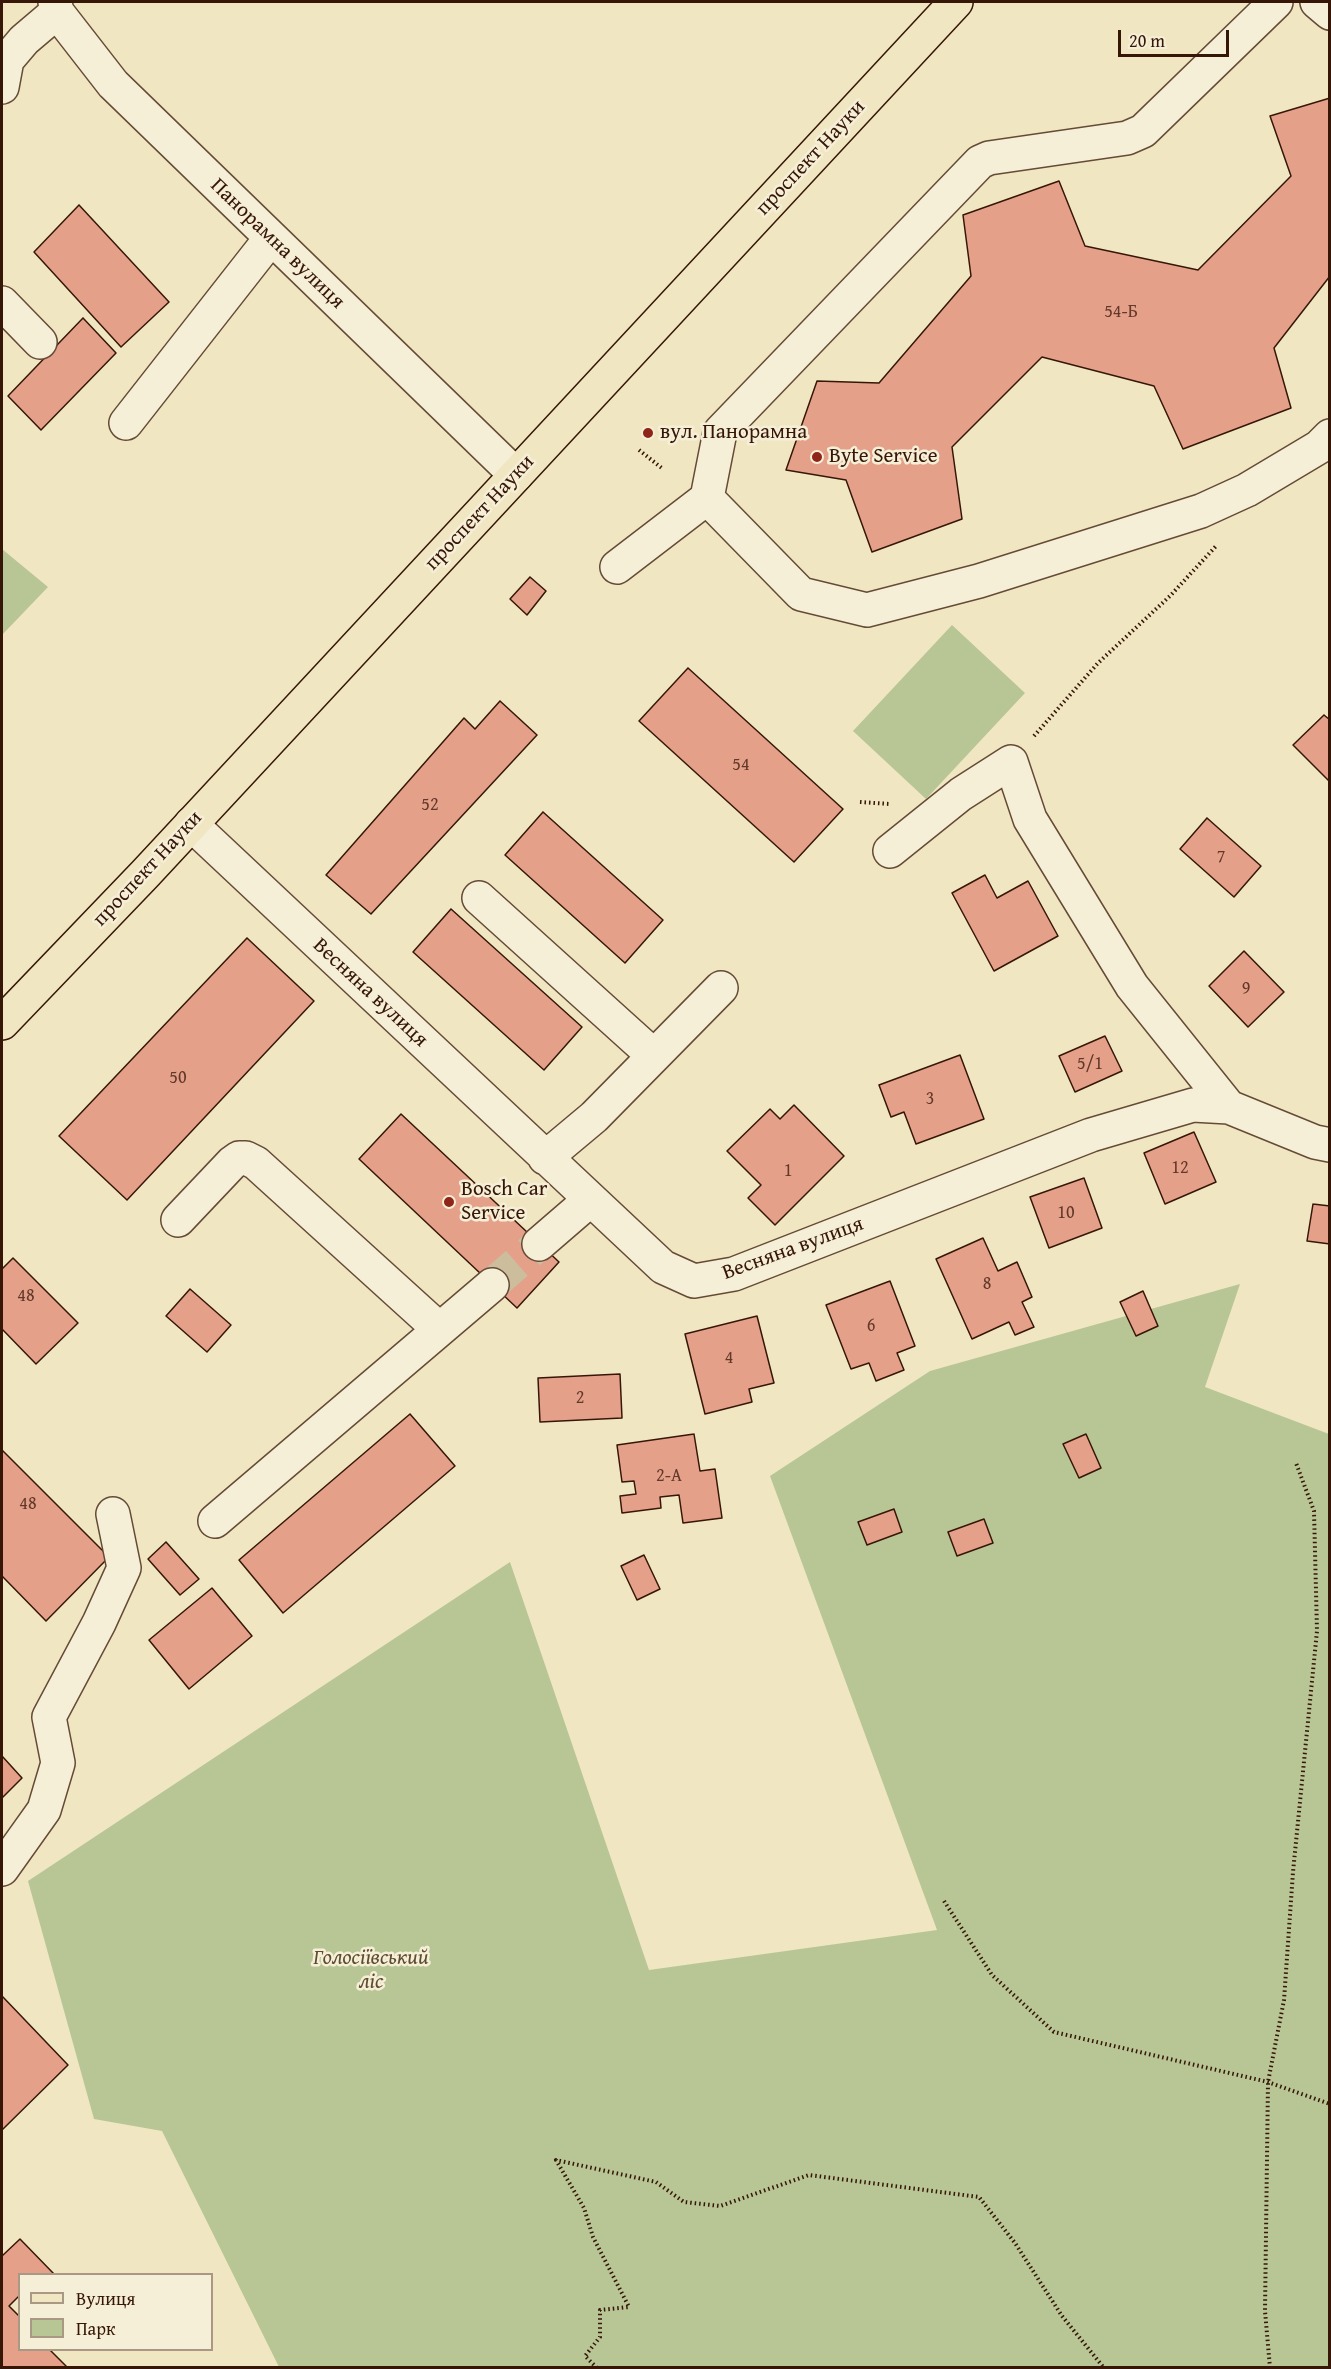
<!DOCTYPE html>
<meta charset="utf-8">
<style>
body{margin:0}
#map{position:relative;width:1331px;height:2369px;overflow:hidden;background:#f1e6c2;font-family:"Gentium Book Plus",serif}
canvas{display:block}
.frame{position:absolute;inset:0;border:3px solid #361707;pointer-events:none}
.legend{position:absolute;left:18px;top:2273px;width:195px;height:78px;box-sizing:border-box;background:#f6efd7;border:2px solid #a99984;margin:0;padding:8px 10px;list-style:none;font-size:18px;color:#361707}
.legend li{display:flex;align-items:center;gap:12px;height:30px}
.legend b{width:30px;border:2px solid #a99984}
.scale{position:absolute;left:1118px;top:30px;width:111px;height:27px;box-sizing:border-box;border:3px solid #361707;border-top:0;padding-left:8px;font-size:18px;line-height:21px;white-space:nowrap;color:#361707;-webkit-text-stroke:4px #f6efd7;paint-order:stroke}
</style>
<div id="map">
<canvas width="1331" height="2369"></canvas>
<div class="frame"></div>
<ul class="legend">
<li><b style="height:8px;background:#f1e6c2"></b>Вулиця</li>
<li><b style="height:16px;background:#b8c695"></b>Парк</li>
</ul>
<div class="scale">20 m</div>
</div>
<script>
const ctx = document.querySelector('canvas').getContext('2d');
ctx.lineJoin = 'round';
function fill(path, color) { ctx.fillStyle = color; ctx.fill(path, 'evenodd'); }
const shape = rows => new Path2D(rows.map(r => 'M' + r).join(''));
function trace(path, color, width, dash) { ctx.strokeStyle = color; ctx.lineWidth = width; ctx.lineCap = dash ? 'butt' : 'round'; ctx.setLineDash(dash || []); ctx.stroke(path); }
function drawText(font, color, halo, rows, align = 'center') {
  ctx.font = font + ' "Gentium Book Plus",serif'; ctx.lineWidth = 5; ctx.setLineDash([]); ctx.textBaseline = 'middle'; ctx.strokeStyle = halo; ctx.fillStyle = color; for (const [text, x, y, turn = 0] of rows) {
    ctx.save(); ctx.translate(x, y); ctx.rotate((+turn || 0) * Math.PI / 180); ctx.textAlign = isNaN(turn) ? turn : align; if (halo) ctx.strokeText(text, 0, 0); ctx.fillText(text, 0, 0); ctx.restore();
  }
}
fill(shape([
 [2,549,48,587,2,635],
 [952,625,1025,693,926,799,853,731],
 [1240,1284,1205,1387,1329,1434,1329,2367,279,2367,162,2131,94,2119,28,1881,510,1562,649,1970,937,1930,770,1476,930,1371]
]), '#b8c695');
const building = shape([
 [1330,98,1330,276,1274,348,1291,408,1183,449,1154,386,1042,357,952,447,962,519,872,552,846,480,786,470,817,381,879,383,971,276,963,215,1059,181,1085,246,1198,270,1291,176,1270,116,1330,98],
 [79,205,169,302,121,347,34,252,79,205],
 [83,318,116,353,41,430,8,396,83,318],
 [530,577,546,591,527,615,510,599,530,577],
 [688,668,843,809,794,862,639,721,688,668],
 [500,701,537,735,371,914,326,875,464,718,475,729,500,701],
 [1324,715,1330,720,1330,782,1293,745,1324,715],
 [543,812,663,920,625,963,505,855,543,812],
 [1207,818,1261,866,1234,897,1180,849,1207,818],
 [985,875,997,898,1028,881,1058,936,994,971,952,893,985,875],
 [451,909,582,1027,544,1070,413,952,451,909],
 [247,938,314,1001,127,1200,59,1136,247,938],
 [1244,951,1284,992,1248,1027,1209,986,1244,951],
 [1105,1036,1122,1071,1075,1092,1059,1056,1105,1036],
 [960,1055,984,1119,916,1144,904,1112,891,1117,879,1085,960,1055],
 [794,1105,844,1156,775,1225,748,1198,761,1185,727,1151,770,1109,780,1119,794,1105],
 [401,1114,559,1262,517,1308,359,1159,401,1114],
 [1194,1132,1216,1182,1165,1204,1144,1153,1194,1132],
 [1084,1178,1102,1228,1049,1248,1030,1197,1084,1178],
 [1313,1204,1330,1206,1330,1244,1307,1241,1313,1204],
 [983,1238,998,1271,1017,1262,1032,1297,1022,1302,1034,1327,1015,1335,1009,1322,972,1339,936,1259,983,1238],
 [13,1258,78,1323,36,1364,2,1329,2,1269,13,1258],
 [890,1281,915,1346,897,1353,904,1370,876,1381,869,1363,851,1369,826,1305,890,1281],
 [190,1289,231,1325,207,1352,166,1316,190,1289],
 [1143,1291,1158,1326,1136,1336,1120,1302,1143,1291],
 [757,1316,774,1383,749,1389,752,1402,705,1414,685,1334,757,1316],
 [620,1374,622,1418,540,1422,538,1378,620,1374],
 [410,1414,455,1466,283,1613,239,1560,410,1414],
 [694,1434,700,1471,715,1469,722,1518,683,1523,679,1495,660,1497,661,1508,622,1513,620,1496,636,1494,634,1481,622,1482,617,1445,694,1434],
 [1086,1434,1101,1468,1079,1478,1063,1444,1086,1434],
 [2,1450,109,1557,46,1621,2,1576,2,1450],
 [894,1509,902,1532,867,1545,858,1522,894,1509],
 [984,1519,993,1543,957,1556,948,1532,984,1519],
 [166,1542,199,1579,180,1595,148,1559,166,1542],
 [644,1555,660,1589,637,1600,621,1566,644,1555],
 [212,1588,252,1636,189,1689,149,1640,212,1588],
 [2,1756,22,1778,2,1798,2,1756],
 [2,1996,68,2065,2,2130,2,1996],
 [20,2239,54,2274,20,2274,20,2299,18,2297,9,2306,20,2317,20,2350,50,2350,68,2368,2,2368,2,2256,20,2239]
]);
fill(building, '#e5a08a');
trace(building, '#361707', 1.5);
trace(shape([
 [492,1285,539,1244]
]), '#ccbd9d', 33, [33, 16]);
const minor = shape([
 [55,2,57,12,113,84,516,475],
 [1317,2,1330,13],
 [2,87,7,60,24,40,57,12],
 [2,303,40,342],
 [126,423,271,238],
 [707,498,801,594,867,610,979,581,1201,511,1247,490,1319,447,1330,436],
 [617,567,707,498,720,432,980,162,989,158,1127,138,1143,131,1276,2],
 [191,824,663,1267,694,1281,734,1274,1091,1135,1193,1105,1229,1107,1315,1142,1330,1145],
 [890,851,961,794,1011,762,1030,819,1132,986,1229,1107],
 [479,898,654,1056],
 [545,1158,594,1117,721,988],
 [178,1220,232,1163,239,1158,246,1158,256,1163,439,1329],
 [539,1244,590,1200],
 [215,1521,492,1285],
 [2,1869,44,1810,58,1763,49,1717,99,1623,124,1568,113,1514]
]);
const major = shape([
 [2,1023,145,874,956,2]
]);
trace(minor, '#654b36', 36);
trace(major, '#361707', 36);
trace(shape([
 [639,450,663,469],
 [1034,736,1098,663,1170,596,1217,545],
 [860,802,890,804],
 [944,1901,992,1975,1054,2032,1268,2082,1330,2104],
 [597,2368,585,2356,600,2337,600,2310,629,2307,593,2237,584,2208,556,2160,656,2182,684,2202,720,2206,809,2175,979,2197,1015,2243,1062,2316,1104,2368],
 [1270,2368,1265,2311,1268,2082,1284,2000,1293,1872,1317,1631,1314,1511,1296,1463]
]), '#361707', 4, [1.5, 3]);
trace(minor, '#f6efd7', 33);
trace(major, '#f1e6c2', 33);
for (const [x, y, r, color] of [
 [648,433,6,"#8f2418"],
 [817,457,6,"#8f2418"],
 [449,1202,6,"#8f2418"]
]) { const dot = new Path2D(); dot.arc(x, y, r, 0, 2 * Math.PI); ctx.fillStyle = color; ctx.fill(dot); trace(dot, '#f6efd7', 2); }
drawText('18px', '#623928', null, [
 ["54-Б",1121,312],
 ["54",741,765],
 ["52",430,805],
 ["7",1221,857],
 ["9",1246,989],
 ["5/1",1090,1064],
 ["50",178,1078],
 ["3",930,1099],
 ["12",1180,1168],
 ["1",788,1171],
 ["10",1066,1213],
 ["8",987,1284],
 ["48",26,1296],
 ["6",871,1326],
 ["4",729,1358],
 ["2",580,1398],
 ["2-А",669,1476],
 ["48",28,1504]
]);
drawText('21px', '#361707', '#f6efd7', [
 ["проспект Науки",811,158,-47],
 ["Панорамна вулиця",277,244,44],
 ["проспект Науки",480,513,-47],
 ["проспект Науки",148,869,-47],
 ["Весняна вулиця",370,993,43],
 ["Весняна вулиця",793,1249,-20]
]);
drawText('21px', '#361707', '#f6efd7', [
 ["вул. Панорамна",660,433],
 ["Byte Service",829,457],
 ["Bosch Car",461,1190],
 ["Service",461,1214]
], 'left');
drawText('italic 21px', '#5d4c32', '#f6efd7', [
 ["Голосіївський",371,1959],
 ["ліс",371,1983]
]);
</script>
